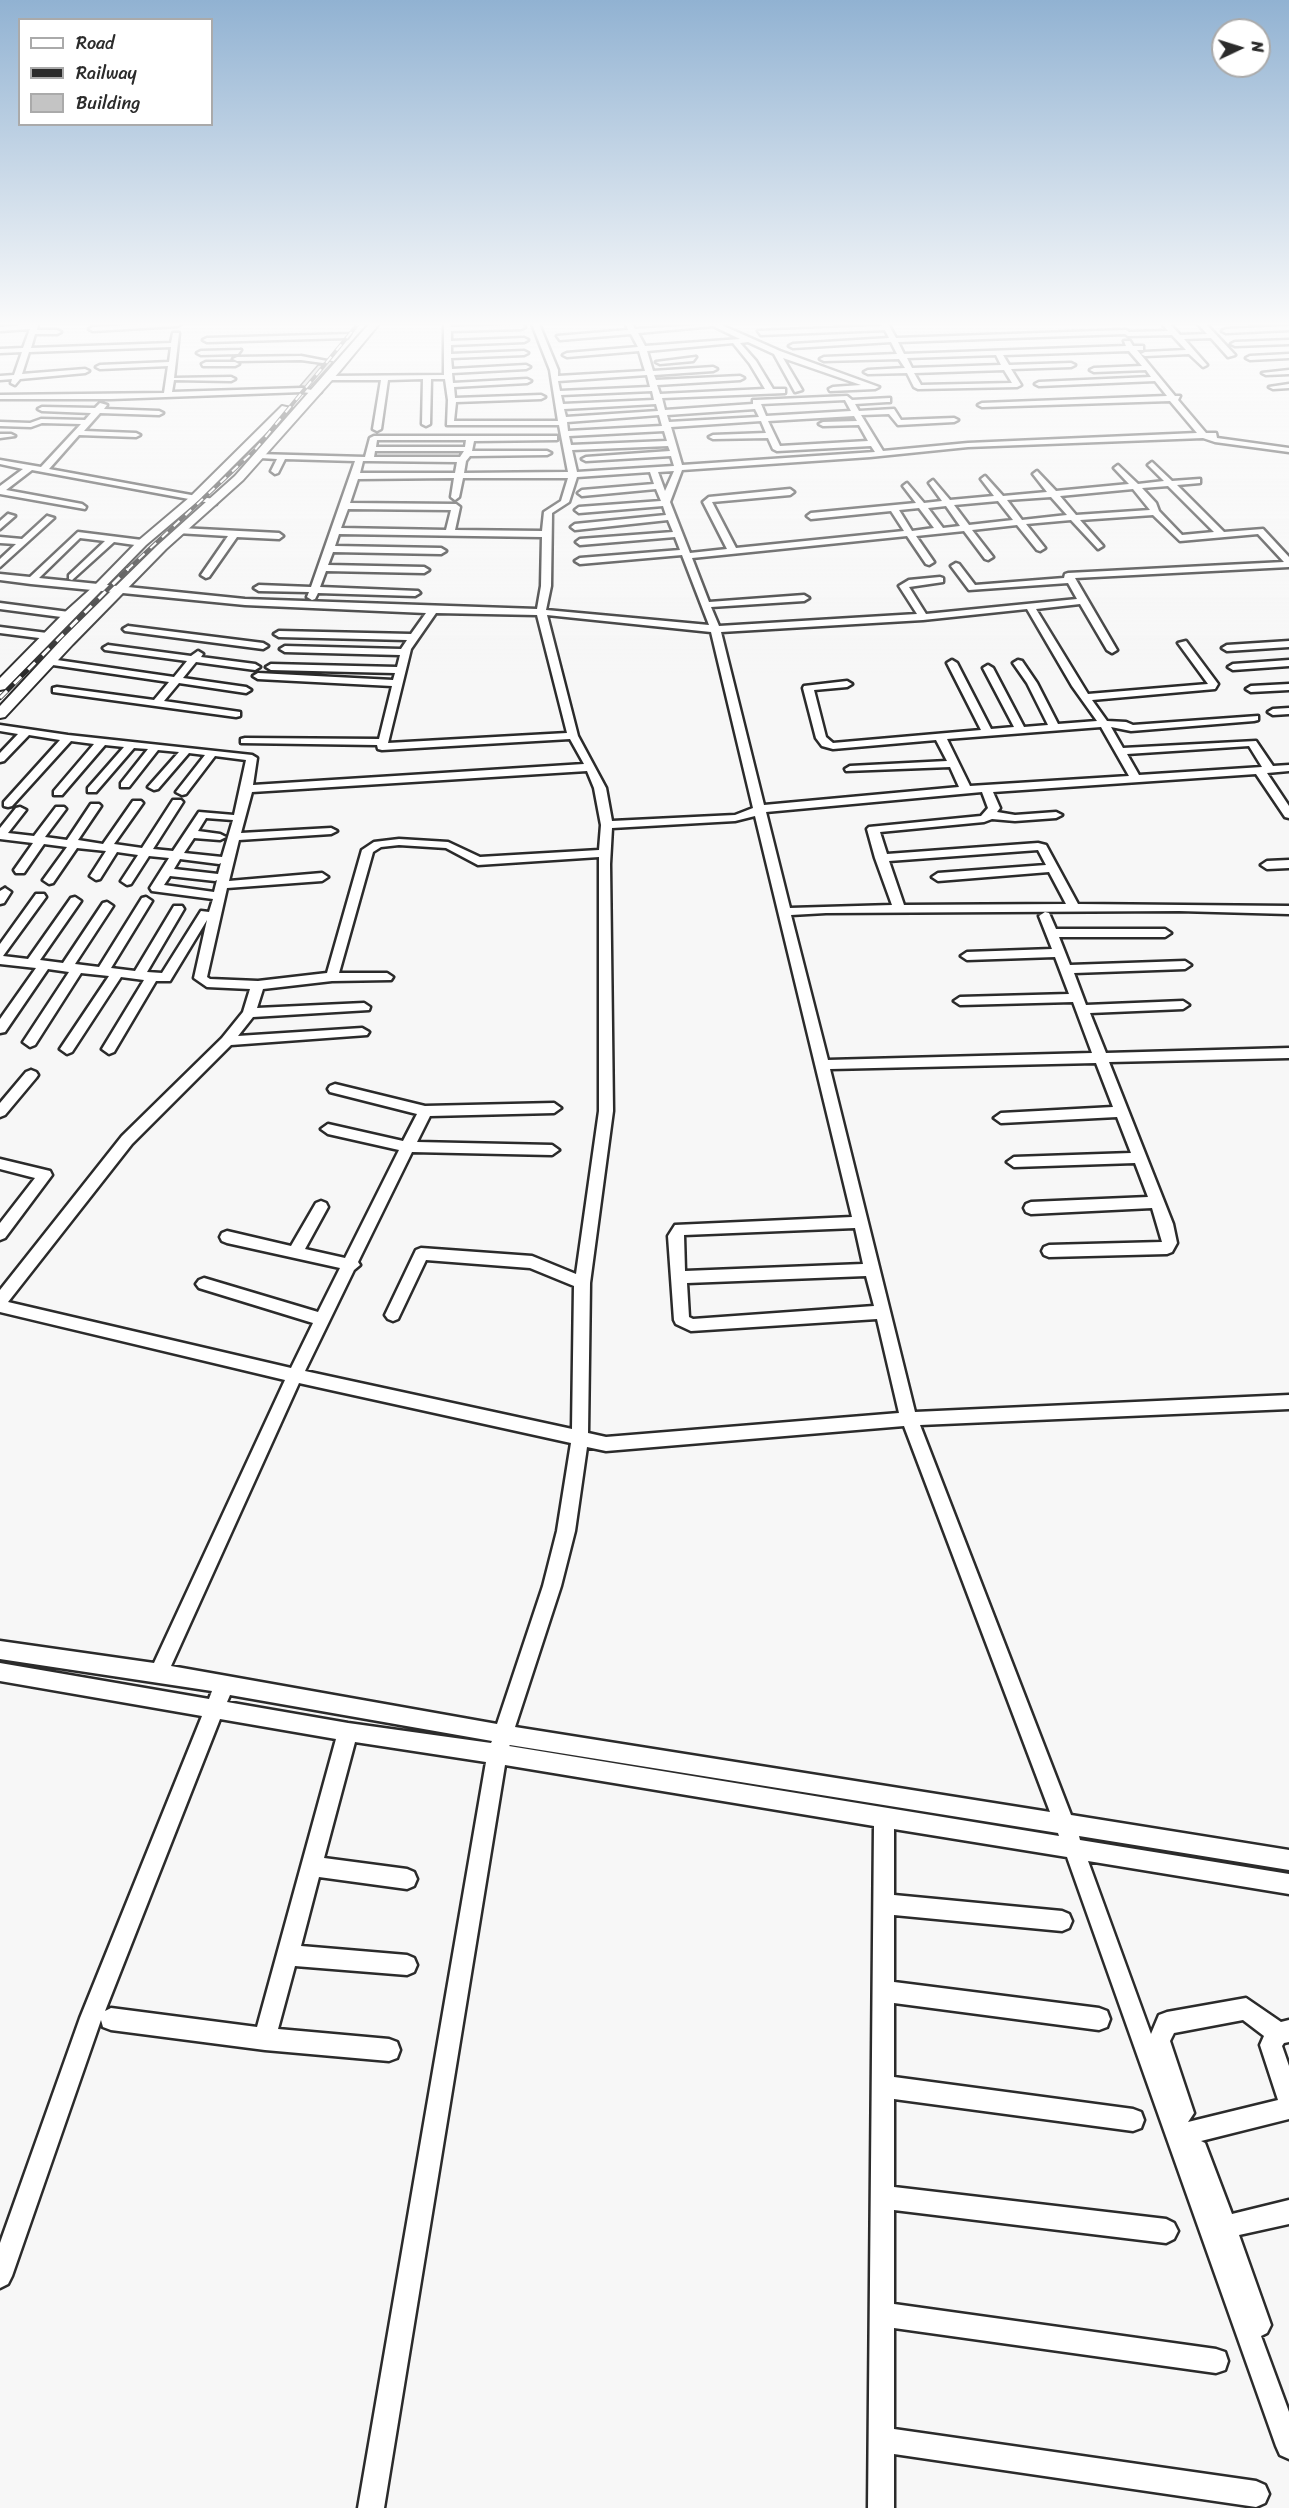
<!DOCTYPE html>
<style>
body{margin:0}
#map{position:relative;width:1289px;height:2508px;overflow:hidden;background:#f7f7f7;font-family:Sriracha,sans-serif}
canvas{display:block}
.legend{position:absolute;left:18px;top:18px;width:195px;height:108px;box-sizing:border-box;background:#fff;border:2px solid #aaa;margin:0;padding:8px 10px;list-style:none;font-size:18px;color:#2b2b2b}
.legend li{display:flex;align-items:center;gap:12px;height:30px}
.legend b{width:30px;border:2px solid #aaa}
.north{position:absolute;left:1211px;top:18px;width:60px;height:60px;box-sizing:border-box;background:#fff;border:2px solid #aaa;border-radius:50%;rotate:86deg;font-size:16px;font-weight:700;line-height:24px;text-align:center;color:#2b2b2b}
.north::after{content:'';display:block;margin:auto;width:21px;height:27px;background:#2b2b2b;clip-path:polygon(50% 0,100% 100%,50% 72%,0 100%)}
</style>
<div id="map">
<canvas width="1289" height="2508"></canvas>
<ul class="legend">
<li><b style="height:8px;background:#fff"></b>Road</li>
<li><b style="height:8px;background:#2b2b2b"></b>Railway</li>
<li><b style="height:16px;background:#c4c4c4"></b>Building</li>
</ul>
<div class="north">N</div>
</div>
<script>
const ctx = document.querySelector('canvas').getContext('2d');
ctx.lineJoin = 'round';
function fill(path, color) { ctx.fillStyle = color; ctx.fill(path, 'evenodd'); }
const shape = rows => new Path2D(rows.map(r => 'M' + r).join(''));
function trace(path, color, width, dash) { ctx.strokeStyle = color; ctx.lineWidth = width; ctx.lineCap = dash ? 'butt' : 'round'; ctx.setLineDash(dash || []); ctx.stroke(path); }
const building = shape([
 [329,361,333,362,310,387,300,386,318,365,324,365,329,361]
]);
fill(building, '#c4c4c4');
trace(building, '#2b2b2b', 1.5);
const minor = shape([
 [38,324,37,330,57,330,61,332,57,334,35,334,31,348,171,343,173,333,179,333,174,378,231,377,235,379,231,381,174,380,172,392,302,388,321,392,317,394,302,392,111,399,0,399,0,395,164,393,168,366,100,369,96,367,100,365,169,362,171,347,29,352,22,374,85,369,89,371,85,373,20,379,15,385,11,383,12,379,0,380,0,376,14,375,22,352,0,353,0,349,23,348,30,329,0,331,0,327,38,324],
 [149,324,181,324,177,326,93,331,89,329,93,327,149,324],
 [444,324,450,324,451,327,521,325,525,327,521,329,451,331,451,341,524,338,528,340,524,342,451,345,451,354,524,351,528,353,524,355,451,358,452,369,526,365,530,367,526,369,452,373,453,383,527,379,531,381,527,383,454,387,455,398,541,395,545,397,541,399,456,402,454,421,558,421,550,370,532,324,539,324,558,370,558,376,645,371,639,351,567,357,563,355,567,353,638,347,631,334,560,340,557,336,628,330,626,324,632,324,635,329,719,324,780,351,879,387,875,389,830,391,829,389,833,387,861,385,783,358,802,390,795,392,774,354,748,342,740,343,756,361,773,389,785,389,785,393,662,398,665,410,753,404,753,400,756,400,847,396,852,400,890,398,890,402,887,402,855,404,859,411,894,409,901,420,954,418,958,420,954,422,898,425,889,414,861,415,883,451,968,443,1197,433,1170,401,982,407,978,405,982,403,1167,396,1155,381,1039,386,1035,384,1039,382,1151,377,1146,370,1094,372,1090,370,1094,368,1142,366,1129,351,1003,355,1009,365,1071,363,1075,365,1071,367,1011,369,1021,385,1017,387,918,389,914,387,907,373,868,374,864,372,868,370,905,368,899,359,824,361,820,359,824,357,897,354,891,342,793,348,789,346,793,344,889,338,885,330,761,335,758,331,882,326,882,324,888,324,896,338,1126,330,1129,332,1168,331,1163,325,1170,324,1180,335,1207,334,1198,324,1206,324,1235,355,1228,357,1211,338,1184,339,1207,365,1203,367,1189,354,1145,356,1141,354,1145,352,1186,350,1172,335,1128,336,1125,334,898,342,904,354,1126,346,1124,341,1130,341,1133,346,1143,346,1143,350,1137,350,1175,396,1180,396,1178,400,1206,433,1216,433,1217,438,1289,448,1289,452,1215,442,1203,438,968,447,870,457,682,470,670,502,690,553,727,549,703,502,709,497,790,489,794,492,790,495,712,502,736,548,904,531,891,511,811,519,807,516,811,513,916,503,903,486,907,483,924,503,942,501,929,483,933,480,950,500,994,496,981,479,985,476,1003,496,1047,492,1033,474,1037,471,1056,491,1129,484,1114,468,1118,465,1138,484,1164,481,1148,465,1152,462,1172,481,1200,479,1200,483,1177,485,1224,532,1263,529,1289,557,1289,567,1075,578,1117,650,1112,653,1107,650,1080,604,1036,609,1088,694,1208,684,1178,643,1186,641,1218,684,1215,689,1092,700,1107,721,1126,722,1133,725,1258,716,1258,720,1254,721,1131,731,1111,727,1123,748,1256,741,1273,766,1289,765,1289,771,1267,773,1289,806,1289,818,1285,817,1256,774,993,792,1000,808,997,812,1015,815,1056,812,1062,815,1056,818,1015,821,992,819,984,822,880,832,887,854,1038,843,1046,845,1078,904,1289,906,1289,914,1179,911,826,913,791,915,828,1060,1092,1053,1073,1002,960,1005,954,1001,960,997,1069,994,1055,957,967,960,961,956,967,952,1052,949,1039,916,1045,912,1049,913,1056,929,1165,929,1171,933,1165,937,1059,937,1070,965,1185,961,1191,965,1185,969,1074,973,1086,1005,1183,1001,1189,1005,1183,1009,1090,1013,1106,1053,1289,1048,1289,1058,1109,1062,1173,1224,1177,1243,1172,1252,1167,1254,1049,1257,1044,1255,1042,1251,1044,1247,1049,1245,1162,1242,1152,1208,1031,1214,1026,1212,1024,1208,1026,1204,1031,1202,1148,1197,1135,1163,1014,1167,1007,1162,1014,1157,1131,1153,1117,1117,1001,1123,994,1118,1001,1113,1113,1107,1096,1063,830,1069,915,1412,1289,1395,1289,1409,920,1425,1071,1815,1289,1850,1289,1870,1079,1836,1080,1840,1289,1874,1289,1894,1088,1861,1151,2034,1159,2015,1167,2012,1246,1998,1281,2022,1289,2020,1289,2042,1284,2043,1282,2046,1289,2066,1289,2119,1201,2141,1205,2143,1232,2214,1289,2200,1289,2224,1239,2235,1271,2325,1267,2333,1261,2336,1289,2412,1289,2459,1280,2455,1276,2446,1067,1857,894,1829,894,1895,1062,1911,1069,1914,1072,1921,1069,1928,1062,1931,894,1915,894,1982,1099,2008,1107,2011,1110,2019,1107,2027,1099,2030,894,2003,894,2077,1133,2109,1141,2112,1144,2120,1141,2128,1133,2131,894,2099,894,2187,1166,2219,1174,2223,1178,2231,1174,2239,1166,2243,894,2210,894,2304,1216,2349,1225,2352,1228,2361,1225,2370,1216,2373,894,2328,894,2429,1256,2481,1265,2485,1269,2494,1265,2503,1256,2507,894,2454,894,2508,868,2508,874,1826,505,1765,384,2508,358,2508,486,1762,355,1742,324,1858,407,1869,414,1872,417,1879,414,1886,407,1889,319,1877,301,1946,407,1955,414,1958,417,1965,414,1972,407,1975,295,1966,278,2029,389,2039,397,2042,400,2050,397,2058,389,2061,265,2050,111,2030,103,2027,101,2020,12,2276,8,2284,0,2288,0,2243,80,2018,202,1716,0,1681,0,1663,209,1699,212,1691,0,1659,0,1641,154,1663,285,1380,0,1312,0,1290,122,1136,222,1038,243,1012,250,989,207,987,194,978,207,920,170,981,156,981,114,1052,109,1054,102,1049,144,980,121,977,72,1052,67,1054,60,1049,109,976,81,973,35,1045,30,1047,23,1042,69,972,48,969,5,1032,0,1033,0,1019,36,968,0,964,0,944,36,894,44,894,46,897,3,956,28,959,71,898,75,897,81,901,40,960,63,963,103,903,107,902,113,906,75,964,99,967,142,898,146,897,152,901,111,968,135,971,174,906,182,906,184,909,147,972,162,973,201,911,209,912,213,899,152,891,150,888,169,858,149,856,131,884,127,885,121,881,138,855,117,852,100,879,96,880,90,876,106,851,77,848,53,883,49,884,43,880,67,847,44,844,24,873,16,873,14,870,33,843,0,839,0,828,16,808,20,807,26,810,8,833,34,836,56,807,64,807,66,809,45,837,67,840,91,804,99,804,101,806,78,840,103,844,133,801,141,801,143,803,114,844,142,848,173,800,181,800,183,802,153,849,173,851,199,812,234,815,246,760,215,756,186,794,182,795,176,792,205,755,189,753,158,789,154,790,148,787,179,752,158,750,129,787,121,787,121,783,148,749,134,748,96,792,88,792,88,788,124,747,105,745,62,795,54,795,54,791,94,744,71,741,12,806,8,807,4,806,4,802,60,740,29,735,4,761,0,762,0,753,18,734,0,731,0,725,68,735,252,755,257,758,253,785,584,764,570,739,382,750,378,749,377,745,241,743,241,739,245,738,379,739,392,686,258,679,253,676,258,673,393,680,395,673,271,670,266,667,271,664,397,667,400,655,285,652,280,649,285,646,401,649,407,640,279,637,274,634,279,631,411,634,426,613,245,605,31,584,0,580,0,574,30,577,78,532,142,540,147,543,142,546,114,542,72,580,69,579,69,575,105,541,80,538,39,578,245,599,537,609,541,586,542,537,339,534,335,546,441,548,446,551,441,554,333,552,328,565,424,567,429,570,424,573,326,571,320,587,418,591,420,593,415,596,318,593,315,599,312,600,307,597,309,592,259,591,254,588,259,585,311,587,355,461,285,459,278,473,275,474,271,471,277,459,260,458,257,458,257,454,365,457,370,438,374,436,557,436,557,440,474,441,472,451,547,451,551,453,547,455,470,456,466,461,464,473,568,472,559,425,447,425,448,400,445,379,431,379,430,424,426,426,422,424,423,379,388,380,381,429,377,431,373,429,381,380,329,380,325,378,329,376,444,375,444,324],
 [713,326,740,339,645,346,638,333,713,326],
 [733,343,750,364,765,389,660,394,657,385,740,380,744,378,740,376,656,380,654,375,713,371,717,369,713,367,653,371,647,351,733,343],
 [996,355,1001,365,912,368,907,358,996,355],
 [1004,370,1012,383,921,385,914,373,1004,370],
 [647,375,650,387,560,391,558,381,647,375],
 [652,391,654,400,563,404,561,395,652,391],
 [845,400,851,411,766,416,761,404,845,400],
 [656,404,658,411,566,417,564,409,656,404],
 [755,409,759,417,669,422,667,415,755,409],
 [659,415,662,426,568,431,567,422,659,415],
 [854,416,857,421,823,422,819,424,823,426,859,425,868,441,780,446,768,421,854,416],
 [761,421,766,433,713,435,709,437,713,439,768,438,773,449,777,451,871,446,875,452,682,465,671,427,761,421],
 [664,431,667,441,571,445,569,436,664,431],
 [377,440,466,440,465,447,376,447,377,440],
 [668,446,670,451,586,457,582,459,586,461,671,456,674,466,577,472,572,450,668,446],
 [375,451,464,451,460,457,374,457,375,451],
 [363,461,369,461,457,462,455,473,360,473,363,461],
 [674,471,665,491,658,472,674,471],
 [650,472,654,484,582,490,578,493,582,496,656,489,661,501,579,507,575,510,579,513,663,506,666,515,575,524,571,527,575,530,668,520,673,532,580,539,576,542,580,545,675,537,680,550,580,558,575,561,580,564,682,555,709,625,546,610,551,586,552,513,569,502,577,477,650,472],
 [454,478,451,497,455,500,459,497,463,478,568,478,561,501,544,512,542,531,455,530,460,507,456,504,350,503,358,479,454,478],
 [1168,486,1214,532,1182,535,1159,511,1156,503,1142,488,1168,486],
 [1133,489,1150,510,1076,515,1060,496,1133,489],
 [1051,497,1067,515,1022,520,1007,500,1051,497],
 [998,501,1013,520,969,525,954,505,998,501],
 [946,506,960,526,943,528,928,508,946,506],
 [919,508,934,528,912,531,899,510,919,508],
 [348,509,451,510,446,530,341,528,348,509],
 [1153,515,1180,541,1258,534,1284,562,1068,573,1065,574,1064,578,975,585,959,564,956,563,951,566,969,590,1068,583,1077,599,926,614,909,587,943,582,943,578,940,577,909,580,899,586,917,614,719,626,711,607,804,601,809,598,804,595,709,602,692,558,907,536,926,564,929,565,934,562,916,536,964,531,985,559,988,560,993,557,972,530,1017,525,1037,550,1040,551,1045,548,1026,524,1071,520,1098,549,1103,546,1080,520,1153,515],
 [1027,609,1072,686,1097,721,1058,724,1037,683,1022,661,1018,660,1013,663,1027,683,1048,725,1024,727,993,668,988,665,983,668,1014,727,991,729,957,663,952,660,947,663,981,730,833,743,826,737,814,690,847,687,852,684,847,681,804,686,803,688,816,738,822,746,833,749,936,740,947,761,850,766,845,769,846,771,950,767,959,787,764,805,721,632,923,620,1027,609],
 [436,613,537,615,567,733,388,743,411,649,436,613],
 [547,615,711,632,753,808,735,815,612,821,606,788,578,736,547,615],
 [1101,727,1129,776,970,786,947,739,1101,727],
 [1249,746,1262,767,1139,775,1127,754,1249,746],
 [587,771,594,788,601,825,599,850,480,857,448,842,399,839,374,842,362,850,327,973,258,981,210,979,207,977,227,888,322,881,328,877,322,873,229,881,239,840,331,834,337,831,331,828,241,833,252,792,587,771],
 [982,792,988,808,981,816,869,827,867,829,875,858,892,905,790,908,766,812,982,792],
 [755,816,852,1217,675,1225,668,1236,674,1320,676,1324,691,1331,877,1319,899,1413,606,1437,588,1433,590,1283,613,1111,610,864,612,828,735,821,755,816],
 [206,818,233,820,222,857,184,853,194,838,220,840,226,837,220,834,198,831,206,818],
 [399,845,446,848,478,865,599,857,599,1111,576,1274,532,1256,421,1248,416,1250,385,1315,388,1319,393,1321,398,1319,426,1260,530,1268,574,1286,572,1429,305,1371,354,1270,360,1265,358,1262,412,1152,552,1155,559,1150,552,1145,417,1142,430,1116,554,1113,561,1108,554,1103,425,1106,335,1084,330,1086,328,1089,330,1092,417,1114,403,1141,328,1124,321,1129,328,1134,399,1150,345,1258,305,1249,328,1207,326,1203,321,1201,316,1203,291,1246,227,1231,222,1233,220,1237,222,1241,227,1243,340,1268,318,1312,204,1278,199,1280,196,1284,199,1288,313,1323,291,1368,8,1302,132,1144,231,1045,367,1035,369,1032,362,1028,238,1036,253,1017,369,1010,370,1007,364,1003,257,1008,263,989,332,981,391,980,393,977,387,973,339,973,373,852,381,847,399,845],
 [1038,850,1046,865,938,873,932,877,938,881,1049,872,1066,904,904,905,889,861,1038,850],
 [180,859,219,864,221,863,218,874,174,869,180,859],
 [170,876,215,881,217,880,214,892,164,885,170,876],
 [855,1228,863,1264,685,1271,684,1235,855,1228],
 [866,1276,874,1306,693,1319,689,1317,687,1283,866,1276],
 [299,1383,571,1443,557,1531,543,1586,497,1724,171,1666,299,1383],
 [904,1426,1050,1812,515,1727,561,1586,575,1531,587,1447,606,1451,904,1426],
 [230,1695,492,1741,491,1743,348,1723,227,1702,230,1695],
 [220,1719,336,1739,257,2027,111,2008,105,2011,220,1719],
 [510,1745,1058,1833,1059,1836,509,1746,510,1745],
 [1243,2020,1264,2036,1260,2045,1278,2100,1188,2122,1194,2113,1170,2041,1174,2033,1243,2020],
 [1289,326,1289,330,1226,333,1222,331,1226,329,1289,326],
 [350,334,347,338,207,342,203,340,207,338,350,334],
 [1289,340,1289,344,1235,346,1231,344,1235,342,1289,340],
 [241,350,238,354,201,355,197,353,201,351,241,350],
 [1289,354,1289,358,1250,360,1246,358,1250,356,1289,354],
 [301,356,327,361,323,363,301,360,237,361,233,359,237,357,301,356],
 [696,357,693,361,660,364,656,362,696,357],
 [206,362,235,362,239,364,235,366,203,366,202,364,206,362],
 [1289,370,1289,374,1266,375,1262,373,1289,370],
 [1289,384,1289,388,1273,389,1269,387,1289,384],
 [100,403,107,405,104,409,159,411,163,413,159,415,100,413,84,431,136,433,140,435,136,437,79,435,49,469,213,499,216,500,216,504,32,470,6,490,82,504,86,507,85,509,0,494,0,486,23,469,0,464,0,460,41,467,81,424,42,423,31,427,0,426,0,422,30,423,41,419,85,420,91,413,42,411,38,409,42,407,95,408,100,403],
 [0,434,11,434,15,436,0,438,0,434],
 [8,514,15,516,0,529,0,521,8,514],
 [47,516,54,518,0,567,0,559,16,544,0,543,0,537,22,539,47,516],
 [180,528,279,533,283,536,279,539,237,537,209,577,206,578,201,575,228,536,177,533,176,531,180,528],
 [0,603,69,612,74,615,69,618,0,609,0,603],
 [128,626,263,643,268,646,263,649,125,631,123,629,128,626],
 [0,627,47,633,52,636,47,639,0,633,0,627],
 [1289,641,1289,647,1227,651,1222,648,1227,645,1289,641],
 [108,645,191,656,198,651,203,654,201,657,255,664,260,667,255,670,196,662,183,678,246,687,251,690,246,693,179,683,164,701,240,712,240,716,236,717,53,692,53,688,57,687,154,700,169,682,46,664,46,660,50,659,174,677,187,661,105,650,103,648,108,645],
 [1289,660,1289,666,1233,670,1228,667,1233,664,1289,660],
 [1289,684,1289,690,1251,692,1246,689,1251,686,1289,684],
 [1289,708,1289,714,1273,715,1268,712,1273,709,1289,708],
 [1289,860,1289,868,1267,869,1261,865,1267,861,1289,860],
 [5,888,11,892,4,903,0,904,0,891,5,888],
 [31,1070,36,1072,38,1075,36,1078,5,1115,0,1117,0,1103,26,1072,31,1070],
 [0,1159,50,1171,52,1175,5,1238,0,1240,0,1223,35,1178,0,1169,0,1159]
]);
const major = shape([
 [369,324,379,324,340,371,243,480,166,549,73,644,5,717,0,718,0,706,63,638,158,545,235,476,369,324],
 [282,406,291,408,198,501,146,545,5,689,0,690,0,678,65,612,95,585,138,541,190,497,282,406]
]);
trace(minor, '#2b2b2b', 5);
trace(major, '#2b2b2b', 4);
fill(minor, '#fff');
fill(major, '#fff');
const railFar1 = shape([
 [127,570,254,451,358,324]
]);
const rail = shape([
 [0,698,128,569]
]);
trace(railFar1, '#2b2b2b', 4);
trace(rail, '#2b2b2b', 4.5);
trace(railFar1, '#fff', 2, [8]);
trace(rail, '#fff', 3, [10]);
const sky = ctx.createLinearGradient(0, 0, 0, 675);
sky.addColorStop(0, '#91b2d2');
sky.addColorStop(0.48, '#fbfbfb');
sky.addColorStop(1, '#fbfbfb00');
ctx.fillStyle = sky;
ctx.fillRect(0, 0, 1289, 675);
</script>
